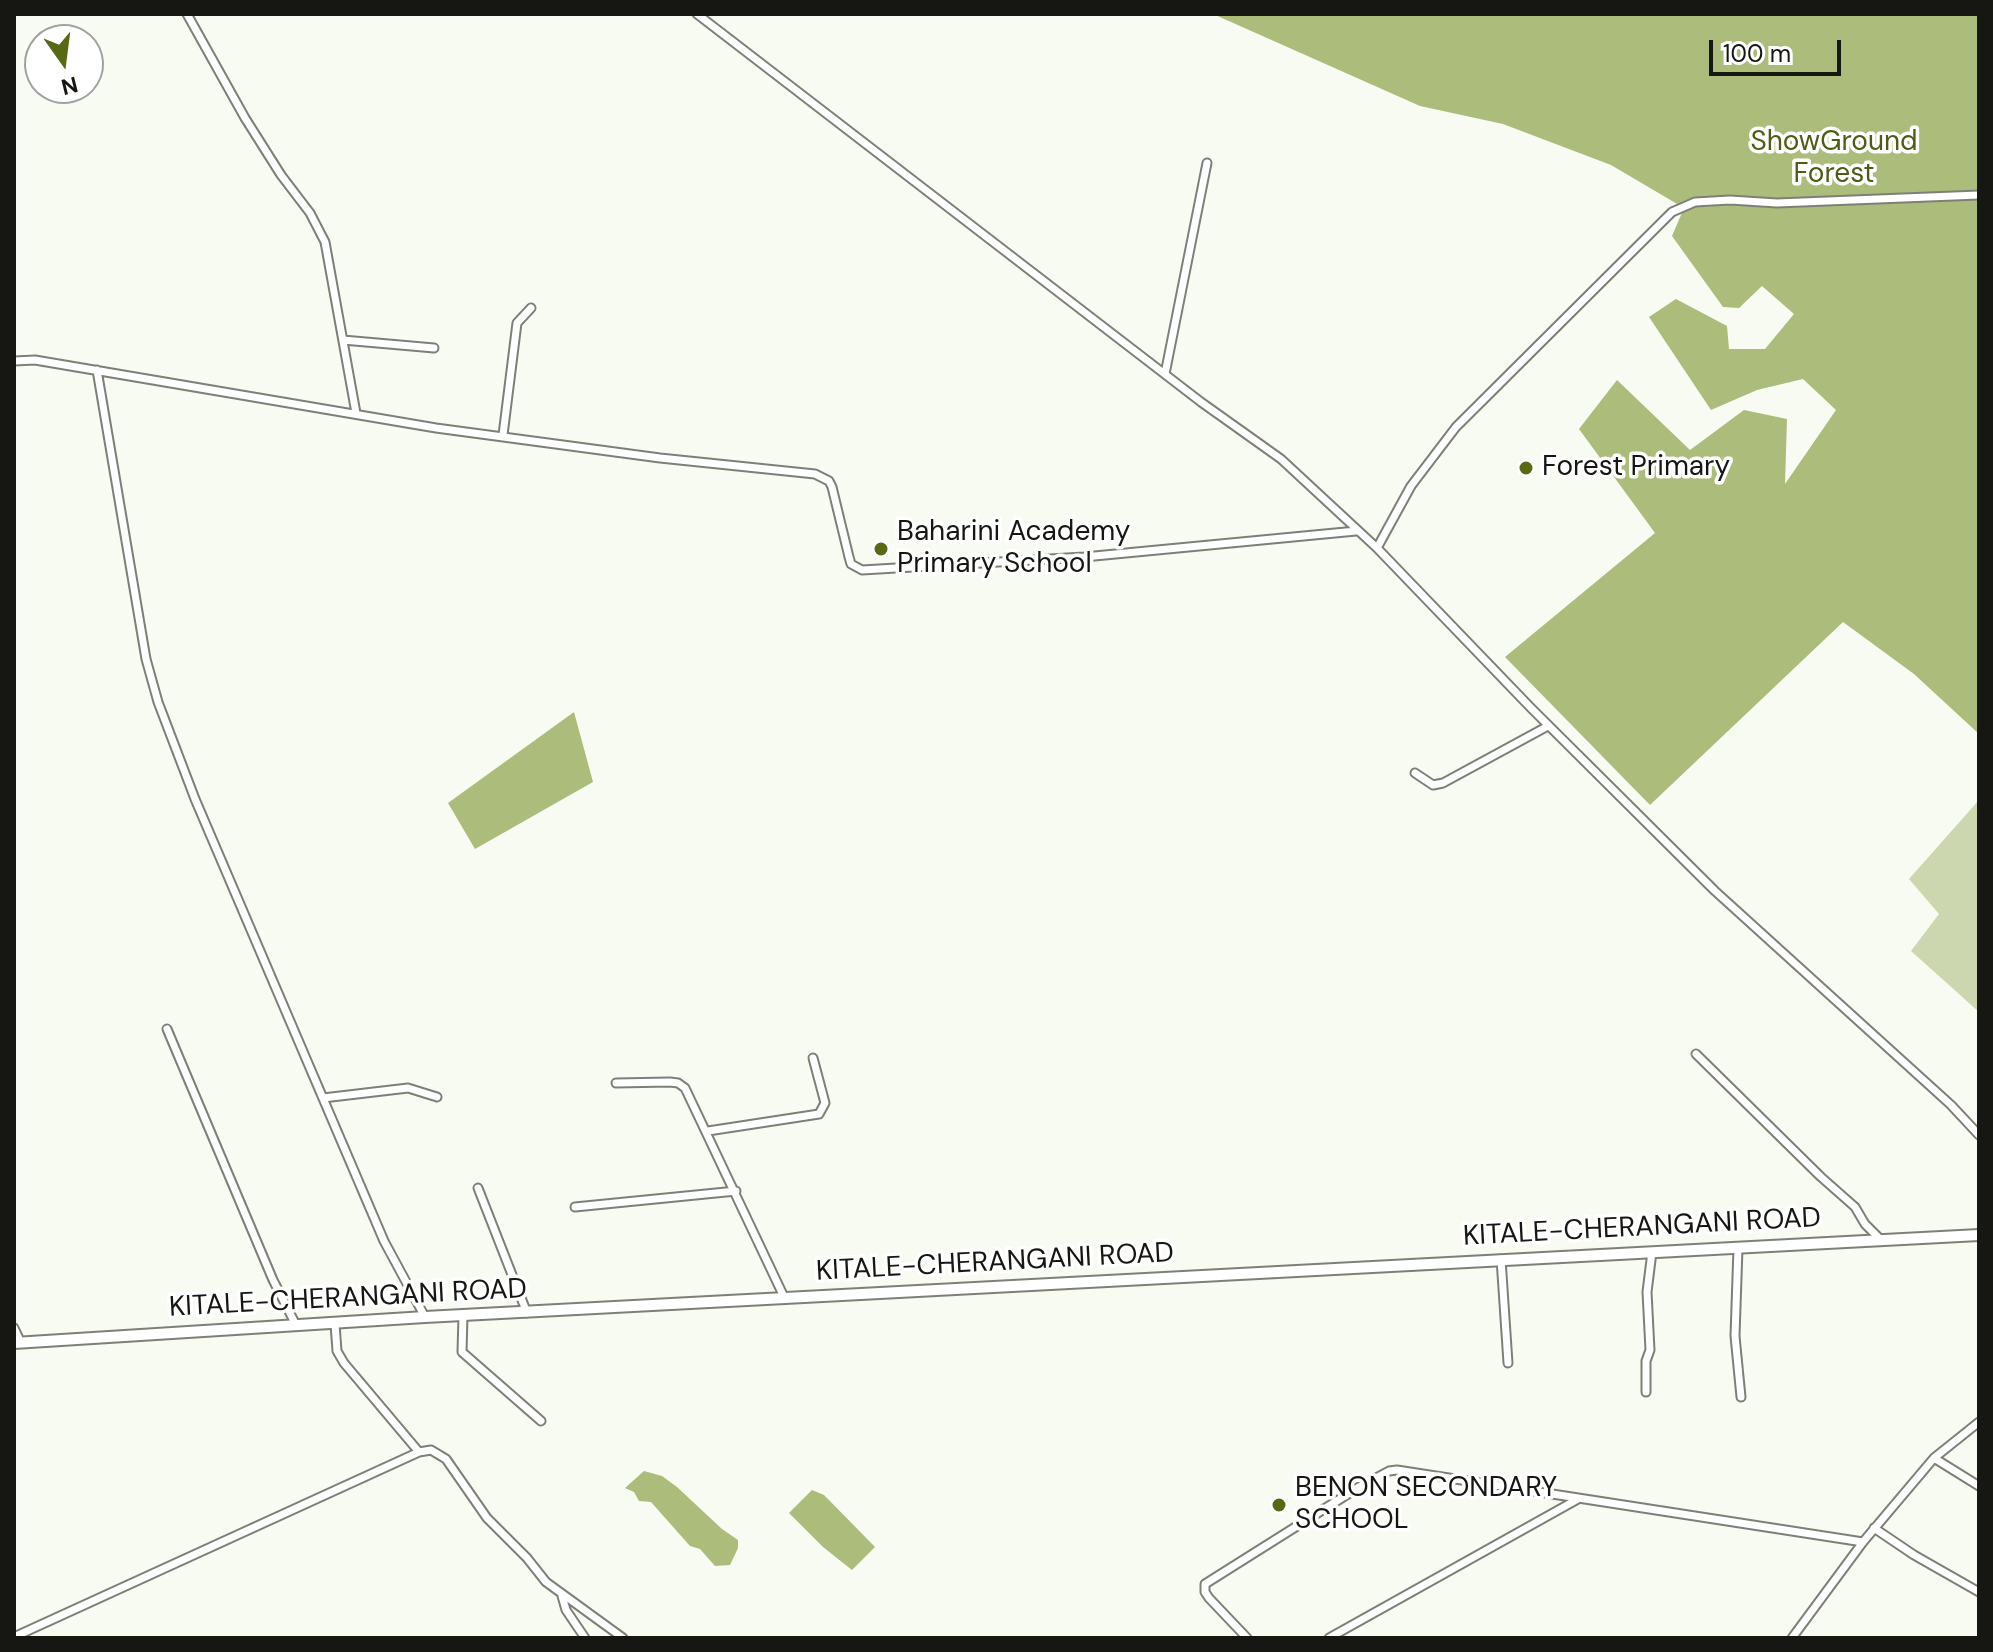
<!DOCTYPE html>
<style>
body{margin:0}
#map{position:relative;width:1993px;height:1652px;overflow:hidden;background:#f7fbf1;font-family:"DM Sans",sans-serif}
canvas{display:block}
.frame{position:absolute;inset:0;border:16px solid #161713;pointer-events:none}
.north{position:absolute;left:24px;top:24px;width:80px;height:80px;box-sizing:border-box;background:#fff;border:2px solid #a2a2a1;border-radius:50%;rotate:166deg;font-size:22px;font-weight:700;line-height:32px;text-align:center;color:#161713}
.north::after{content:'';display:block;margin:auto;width:28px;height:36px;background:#586915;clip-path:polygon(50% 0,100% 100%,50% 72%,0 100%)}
.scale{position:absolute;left:1709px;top:40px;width:132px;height:36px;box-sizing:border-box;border:4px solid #161713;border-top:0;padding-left:10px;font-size:24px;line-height:28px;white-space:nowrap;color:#161713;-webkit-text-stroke:6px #fff;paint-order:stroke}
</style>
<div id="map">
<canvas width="1993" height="1652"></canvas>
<div class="frame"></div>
<div class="north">N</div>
<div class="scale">100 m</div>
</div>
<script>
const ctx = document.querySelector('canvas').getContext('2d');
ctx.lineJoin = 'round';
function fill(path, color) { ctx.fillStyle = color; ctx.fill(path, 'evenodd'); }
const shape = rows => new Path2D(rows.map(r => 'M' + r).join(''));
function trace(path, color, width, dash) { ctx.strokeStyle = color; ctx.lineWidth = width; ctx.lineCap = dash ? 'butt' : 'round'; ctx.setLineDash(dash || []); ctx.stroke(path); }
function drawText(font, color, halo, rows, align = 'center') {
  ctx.font = font + ' "DM Sans",sans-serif'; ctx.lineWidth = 7; ctx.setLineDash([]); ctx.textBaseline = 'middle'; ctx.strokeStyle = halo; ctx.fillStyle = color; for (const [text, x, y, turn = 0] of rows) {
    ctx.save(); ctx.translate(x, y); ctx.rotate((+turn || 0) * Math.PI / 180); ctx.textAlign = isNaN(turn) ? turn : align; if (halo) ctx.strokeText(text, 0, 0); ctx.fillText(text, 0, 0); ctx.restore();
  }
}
fill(shape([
 [1979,800,1979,1012,1911,951,1939,914,1909,879]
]), '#ccd7b0');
fill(shape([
 [1213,14,1979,14,1979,734,1914,674,1843,622,1650,805,1505,657,1655,533,1579,429,1617,380,1690,450,1744,410,1787,419,1785,484,1836,410,1803,379,1757,390,1711,410,1649,317,1676,299,1727,326,1729,349,1765,349,1794,314,1762,286,1739,308,1723,307,1672,236,1684,208,1611,165,1503,124,1420,106],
 [574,712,593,782,475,849,448,803],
 [644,1471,662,1476,677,1487,722,1529,738,1540,738,1548,730,1565,715,1566,700,1549,690,1546,651,1502,639,1501,634,1492,625,1488],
 [812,1490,824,1495,875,1547,852,1570,823,1547,789,1513]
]), '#abbc7b');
const street = shape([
 [187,14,245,118,281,175,310,213,325,242,356,413],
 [697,14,1201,402,1281,459,1377,548,1531,708,1715,891,1951,1105,1979,1135],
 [343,340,434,348],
 [14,361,35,360,436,428,660,458,815,474,829,481,832,487,849,557,851,564,862,570,1084,557,1356,531],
 [97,370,146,659,158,702,195,799,384,1241,425,1317],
 [1165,374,1207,163],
 [503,435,517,323,531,308],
 [1377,548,1411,486,1456,427,1672,212,1695,202,1730,200,1777,203,1979,195],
 [1415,773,1433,785,1443,783,1548,726],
 [167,1029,273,1280,296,1325],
 [1696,1054,1821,1177,1855,1207,1865,1224,1881,1240],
 [616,1083,670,1082,678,1083,685,1088,785,1299],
 [323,1098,408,1088,437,1097],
 [708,1131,819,1114,825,1103,813,1058],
 [478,1188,527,1313],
 [575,1207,736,1191],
 [1738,1248,1735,1336,1741,1397],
 [1501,1259,1508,1363],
 [463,1315,462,1352,541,1421],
 [335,1324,337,1351,344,1363,419,1452],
 [14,1328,21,1343],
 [1646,1392,1646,1361,1650,1350,1647,1292,1652,1252],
 [1934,1458,1979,1486],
 [1874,1528,1914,1555,1979,1592],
 [562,1596,566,1610,585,1638],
 [14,1637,419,1452,431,1450,446,1459,487,1518,527,1558,546,1582,623,1638],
 [1247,1638,1209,1598,1205,1592,1205,1584,1359,1487,1389,1471,1397,1470,1863,1542],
 [1329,1638,1578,1499],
 [1792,1638,1863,1542,1934,1458,1979,1422]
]);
const secondary = shape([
 [14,1343,425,1317,1979,1235]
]);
trace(street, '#7d8077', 11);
trace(secondary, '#7d8077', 14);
trace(street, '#fff', 7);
trace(secondary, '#fff', 10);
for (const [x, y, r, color] of [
 [1526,468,8,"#586915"],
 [881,549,8,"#586915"],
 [1279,1505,8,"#586915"]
]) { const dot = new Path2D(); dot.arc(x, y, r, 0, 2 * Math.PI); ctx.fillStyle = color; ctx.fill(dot); trace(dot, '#fff', 3); }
drawText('28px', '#4e5d16', '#fff', [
 ["ShowGround",1834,143],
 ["Forest",1834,175]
]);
drawText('28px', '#161713', '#fff', [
 ["Forest Primary",1542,468],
 ["Baharini Academy",897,533],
 ["Primary School",897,565],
 ["BENON SECONDARY",1295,1489],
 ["SCHOOL",1295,1521]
], 'left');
drawText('28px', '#161713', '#fff', [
 ["KITALE-CHERANGANI ROAD",1642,1228,-3],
 ["KITALE-CHERANGANI ROAD",995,1263,-3],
 ["KITALE-CHERANGANI ROAD",348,1299,-3]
]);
</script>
